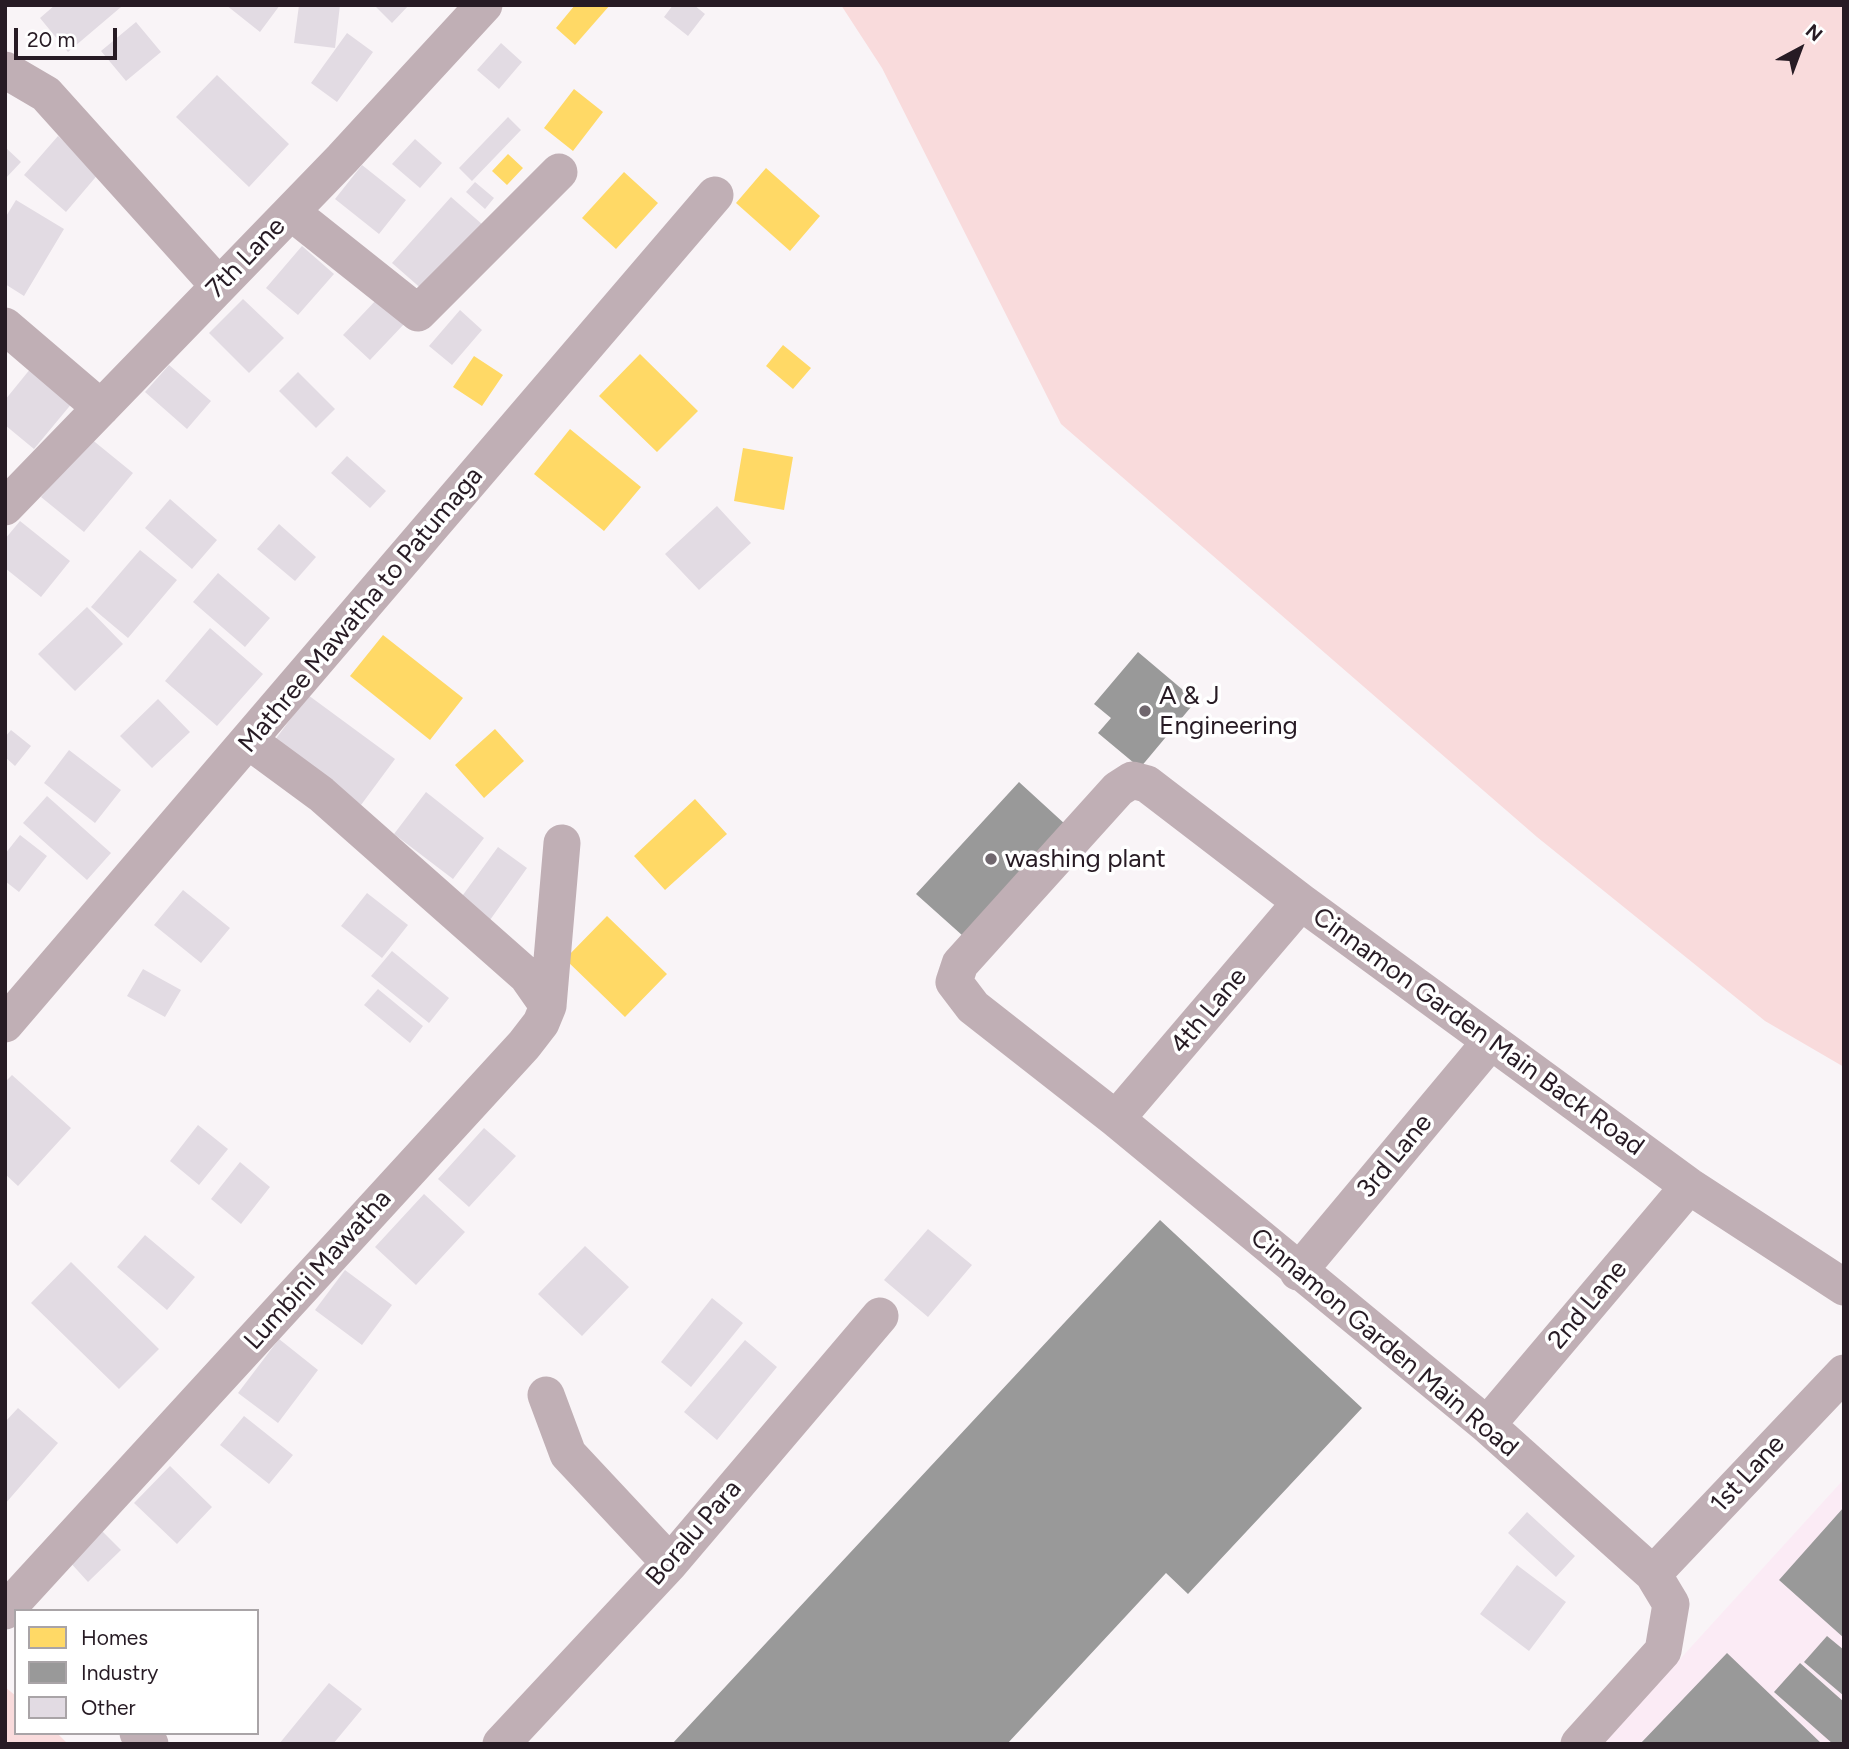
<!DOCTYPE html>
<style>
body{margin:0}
#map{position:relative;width:1849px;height:1749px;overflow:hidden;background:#f9f4f7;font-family:Figtree,sans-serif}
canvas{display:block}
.frame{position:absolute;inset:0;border:7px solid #271b24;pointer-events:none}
.legend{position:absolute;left:14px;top:1609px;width:245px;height:126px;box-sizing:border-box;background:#fff;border:2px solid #a9a4a7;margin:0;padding:9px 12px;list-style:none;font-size:21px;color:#271b24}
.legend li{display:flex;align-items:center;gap:14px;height:35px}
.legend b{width:35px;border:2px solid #a9a4a7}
.north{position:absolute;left:1765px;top:14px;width:70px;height:70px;-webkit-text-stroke:5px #fff;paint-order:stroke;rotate:41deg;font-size:19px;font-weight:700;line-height:28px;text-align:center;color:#271b24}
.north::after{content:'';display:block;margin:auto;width:24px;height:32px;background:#271b24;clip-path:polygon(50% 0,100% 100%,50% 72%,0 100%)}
.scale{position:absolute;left:14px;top:28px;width:103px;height:32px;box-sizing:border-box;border:4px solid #271b24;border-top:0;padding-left:9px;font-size:21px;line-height:24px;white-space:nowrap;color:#271b24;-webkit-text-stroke:5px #fff;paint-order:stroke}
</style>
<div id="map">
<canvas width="1849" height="1749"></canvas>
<div class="frame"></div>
<ul class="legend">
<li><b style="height:19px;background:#ffd966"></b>Homes</li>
<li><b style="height:19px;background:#999"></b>Industry</li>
<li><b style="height:19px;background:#e2dbe3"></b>Other</li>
</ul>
<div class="north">N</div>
<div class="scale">20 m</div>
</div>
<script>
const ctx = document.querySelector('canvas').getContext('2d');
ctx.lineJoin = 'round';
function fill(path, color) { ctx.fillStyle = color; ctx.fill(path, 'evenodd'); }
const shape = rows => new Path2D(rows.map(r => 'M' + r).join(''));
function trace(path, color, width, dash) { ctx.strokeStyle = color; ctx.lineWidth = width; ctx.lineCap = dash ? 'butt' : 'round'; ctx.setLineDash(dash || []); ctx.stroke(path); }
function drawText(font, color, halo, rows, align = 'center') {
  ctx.font = font + ' Figtree,sans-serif'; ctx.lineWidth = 7; ctx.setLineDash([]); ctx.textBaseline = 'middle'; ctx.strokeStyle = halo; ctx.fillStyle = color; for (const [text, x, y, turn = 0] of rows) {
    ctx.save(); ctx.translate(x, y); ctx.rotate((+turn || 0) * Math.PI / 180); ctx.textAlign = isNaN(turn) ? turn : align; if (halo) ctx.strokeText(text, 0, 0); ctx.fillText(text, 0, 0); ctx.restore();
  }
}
fill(shape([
 [1844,1479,1844,1744,1601,1744,1681,1658]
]), '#fbebf5');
fill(shape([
 [841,5,1844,5,1844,1067,1765,1021,1537,837,1061,424,882,68],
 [5,1687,16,1696,16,1733,57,1733,68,1744,5,1744]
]), '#f9dbdc');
fill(shape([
 [575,5,610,5,575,45,556,28],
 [574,89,603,112,573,151,544,128],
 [508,154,523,168,507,185,492,171],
 [766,168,820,216,790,251,736,203],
 [624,172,658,203,616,249,582,218],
 [783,345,811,368,793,389,766,366],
 [640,354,698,411,657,452,599,396],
 [474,356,503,375,482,406,453,387],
 [570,429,641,487,604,531,534,474],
 [743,448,793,457,784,510,734,501],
 [383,635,463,698,430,740,350,676],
 [495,729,524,761,484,798,455,765],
 [695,799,727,834,665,890,634,856],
 [607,916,667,974,625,1017,565,959]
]), '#ffd966');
fill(shape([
 [1138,652,1196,701,1140,768,1098,733,1111,718,1094,704],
 [1019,782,1066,825,963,936,916,894],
 [1160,1220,1362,1408,1188,1594,1166,1573,1007,1744,672,1744],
 [1844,1507,1844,1638,1779,1580],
 [1827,1636,1844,1650,1844,1696,1804,1662],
 [1727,1653,1822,1744,1640,1744],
 [1800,1663,1844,1702,1844,1744,1833,1744,1774,1692]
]), '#999');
fill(shape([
 [55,5,120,5,121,7,68,52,40,18],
 [226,5,280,5,260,32],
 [299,5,340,5,335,48,294,43],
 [374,5,409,5,392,23],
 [673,5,694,5,705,14,688,36,664,17],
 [136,22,161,52,126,81,101,51],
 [347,33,373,52,337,102,311,83],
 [501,43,522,62,499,89,477,70],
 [217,75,289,144,249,187,176,117],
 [508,117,521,130,472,181,459,168],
 [58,136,100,172,66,212,24,175],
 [415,139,442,163,420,188,392,164],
 [5,147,21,162,5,179],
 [362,165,406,200,379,234,335,199],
 [475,182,494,198,485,209,466,192],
 [451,197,483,225,424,291,392,263],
 [16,200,64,229,24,296,5,284,5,218],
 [302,246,334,274,298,315,266,288],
 [378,298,405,323,370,360,343,335],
 [243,299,284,338,249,373,209,333],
 [460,310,482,330,452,365,429,346],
 [169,365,211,401,187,429,145,392],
 [31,368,73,402,34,449,5,425,5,400],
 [298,372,335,409,316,428,279,391],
 [90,438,133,473,84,532,41,497],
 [347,456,386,491,370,508,331,473],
 [170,499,217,540,192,569,145,528],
 [717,506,751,543,699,590,665,554],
 [20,521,70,561,41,597,5,568,5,539],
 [279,524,316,557,295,581,257,549],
 [140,550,177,580,128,638,91,607],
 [218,573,270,618,245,647,193,602],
 [87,607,123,644,75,691,38,654],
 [210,628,263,674,217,726,165,681],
 [308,695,395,759,361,805,275,740],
 [158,699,190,732,152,768,120,736],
 [11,730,31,746,15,766,5,757,5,737],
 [69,750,121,790,95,823,44,783],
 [426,792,484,838,453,879,394,834],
 [47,796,111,853,87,880,23,823],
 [20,835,47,856,19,892,5,881,5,854],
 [498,847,527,868,490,920,460,899],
 [183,890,230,928,201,963,154,925],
 [367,893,408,925,382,958,341,926],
 [392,951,449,998,429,1023,371,976],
 [143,969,181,990,165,1017,127,996],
 [378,989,423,1026,410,1043,364,1005],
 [12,1075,71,1128,18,1186,5,1174,5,1082],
 [198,1125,228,1149,199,1185,170,1161],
 [484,1128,516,1156,469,1207,438,1179],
 [240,1162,270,1187,241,1224,211,1199],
 [424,1194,465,1232,416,1285,375,1247],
 [928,1229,972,1265,928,1317,884,1280],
 [145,1235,195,1277,167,1310,117,1267],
 [585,1246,629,1287,582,1336,538,1294],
 [71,1262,159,1349,119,1389,31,1303],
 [345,1270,392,1305,362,1345,315,1310],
 [712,1298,743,1323,691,1387,661,1362],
 [279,1339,318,1370,278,1423,238,1393],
 [745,1340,777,1367,717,1440,684,1412],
 [18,1408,58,1443,5,1504,5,1422],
 [244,1416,293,1455,269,1484,220,1445],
 [170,1466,212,1507,177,1544,134,1503],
 [1527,1512,1575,1556,1556,1577,1508,1533],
 [100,1529,121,1550,88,1582,68,1560],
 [1517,1565,1566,1602,1529,1651,1480,1614],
 [329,1683,362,1709,333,1744,279,1744]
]), '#e2dbe3');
trace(shape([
 [5,70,46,94,219,286],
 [291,212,418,313,559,172],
 [5,326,101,408],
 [5,507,342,159,484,5],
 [548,1006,562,843],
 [5,1024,715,195],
 [1116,1119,1301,902],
 [1298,1272,1491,1041],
 [546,1395,568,1454,670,1563],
 [1487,1425,1689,1186],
 [1653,1574,1844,1373],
 [5,1611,524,1045,541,1023,548,1006,527,976,321,794,249,741],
 [138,1733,150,1744],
 [501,1744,670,1563,880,1316],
 [1579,1744,1663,1651,1671,1604,1653,1574,1487,1425,1116,1119,973,1007,954,982,960,964,1118,789,1132,780,1147,784,1301,902,1689,1186,1844,1287]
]), '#c0afb5', 37);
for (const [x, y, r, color] of [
 [1145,711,7,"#70676e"],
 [991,859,7,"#70676e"]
]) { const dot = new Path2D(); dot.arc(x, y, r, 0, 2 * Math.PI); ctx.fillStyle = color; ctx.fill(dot); trace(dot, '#fff', 2.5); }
drawText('26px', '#271b24', '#fff', [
 ["7th Lane",246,258,-46],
 ["Mathree Mawatha to Patumaga",361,610,-50],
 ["4th Lane",1209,1011,-50],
 ["Cinnamon Garden Main Back Road",1478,1032,36],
 ["3rd Lane",1395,1156,-50],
 ["Lumbini Mawatha",318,1270,-48],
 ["2nd Lane",1588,1305,-50],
 ["Cinnamon Garden Main Road",1384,1343,40],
 ["1st Lane",1748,1474,-47],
 ["Boralu Para",694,1533,-49]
]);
drawText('26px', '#271b24', '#fff', [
 ["A & J",1159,696],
 ["Engineering",1159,726],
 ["washing plant",1005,859]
], 'left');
</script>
